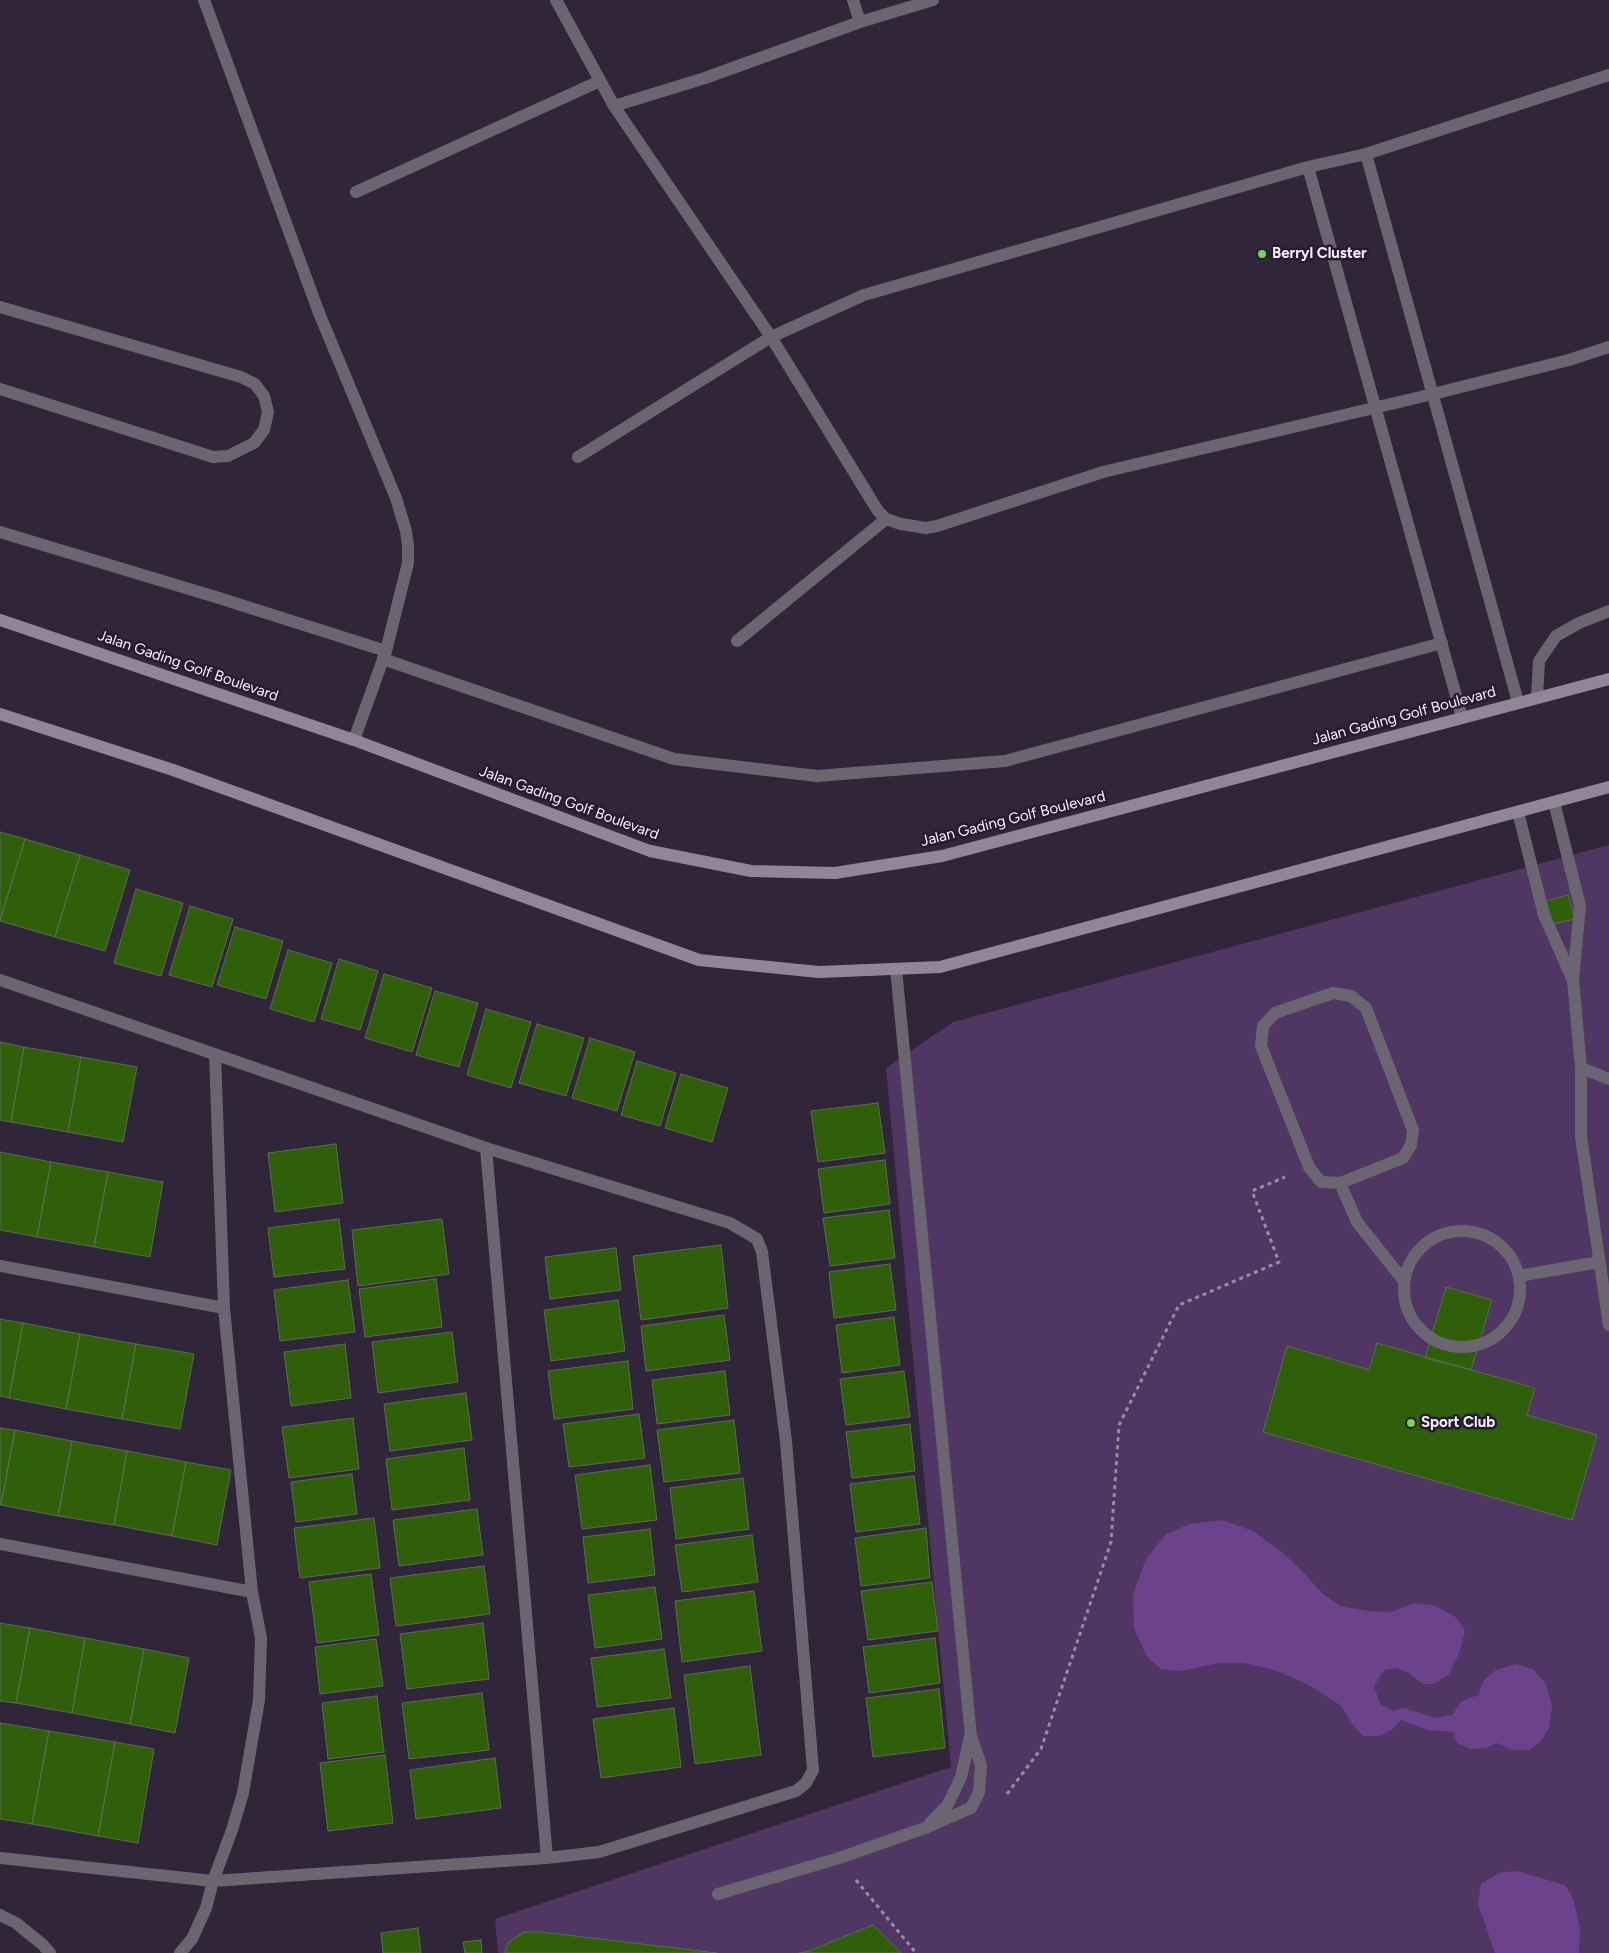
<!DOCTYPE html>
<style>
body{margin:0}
canvas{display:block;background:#31253a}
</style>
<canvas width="1609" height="1953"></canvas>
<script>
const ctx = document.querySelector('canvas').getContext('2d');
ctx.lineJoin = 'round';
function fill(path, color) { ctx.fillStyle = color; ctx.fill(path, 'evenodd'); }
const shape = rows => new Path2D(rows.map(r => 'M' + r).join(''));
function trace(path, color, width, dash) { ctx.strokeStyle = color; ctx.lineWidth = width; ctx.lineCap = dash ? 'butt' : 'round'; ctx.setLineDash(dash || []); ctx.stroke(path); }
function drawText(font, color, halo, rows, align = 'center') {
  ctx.font = font + ' Figtree,sans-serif'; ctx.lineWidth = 5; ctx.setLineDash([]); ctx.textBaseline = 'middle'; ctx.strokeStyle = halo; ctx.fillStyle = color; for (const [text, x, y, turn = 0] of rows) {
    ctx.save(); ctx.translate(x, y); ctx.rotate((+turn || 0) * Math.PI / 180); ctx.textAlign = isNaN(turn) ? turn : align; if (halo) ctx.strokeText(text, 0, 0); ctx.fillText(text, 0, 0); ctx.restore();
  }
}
fill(shape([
 [1609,845,1609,1953,498,1953,495,1919,951,1767,886,1068,953,1022]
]), '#4f3663');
fill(shape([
 [1222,1520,1253,1531,1283,1553,1304,1573,1322,1593,1340,1606,1369,1611,1391,1612,1415,1603,1436,1606,1457,1618,1465,1631,1460,1651,1449,1674,1434,1684,1423,1684,1409,1673,1396,1668,1384,1670,1374,1686,1380,1704,1393,1711,1403,1708,1437,1718,1452,1715,1462,1701,1478,1695,1484,1680,1496,1670,1515,1664,1533,1669,1546,1684,1552,1706,1549,1728,1541,1741,1529,1750,1512,1750,1497,1743,1486,1748,1471,1749,1457,1743,1453,1732,1428,1730,1401,1720,1393,1729,1379,1736,1363,1736,1354,1726,1340,1705,1309,1685,1275,1670,1243,1663,1220,1663,1180,1671,1161,1669,1148,1658,1134,1629,1133,1595,1146,1559,1166,1534,1190,1524],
 [1517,1871,1565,1885,1573,1898,1580,1928,1579,1953,1495,1953,1478,1904,1481,1884,1499,1873]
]), '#6d428c');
const building = shape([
 [0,832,25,839,0,920,0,832],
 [25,839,80,855,55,937,0,921,25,839],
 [80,855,130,870,105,951,55,937,80,855],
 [136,889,183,903,161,976,114,963,136,889],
 [1568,895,1575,919,1552,924,1546,901,1568,895],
 [190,906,233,919,212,987,169,975,190,906],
 [235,927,283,941,266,999,217,985,235,927],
 [288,950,332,963,314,1022,270,1009,288,950],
 [339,959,378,971,360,1030,321,1019,339,959],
 [384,974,432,988,412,1052,365,1038,384,974],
 [435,991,478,1003,459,1067,416,1055,435,991],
 [486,1009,531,1022,511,1088,467,1075,486,1009],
 [537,1024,584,1038,566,1096,519,1083,537,1024],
 [590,1038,635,1052,617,1111,572,1098,590,1038],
 [0,1042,24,1047,11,1122,0,1120,0,1042],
 [24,1047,81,1057,68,1132,11,1122,24,1047],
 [81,1057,137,1067,123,1142,68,1132,81,1057],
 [637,1061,676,1073,660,1126,621,1115,637,1061],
 [681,1074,728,1088,712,1142,665,1128,681,1074],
 [878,1103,885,1153,818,1162,811,1111,878,1103],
 [336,1144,343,1203,275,1212,268,1153,336,1144],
 [0,1152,51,1162,37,1237,0,1230,0,1152],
 [885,1160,890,1204,824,1213,818,1169,885,1160],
 [51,1162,108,1172,94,1247,37,1237,51,1162],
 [108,1172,163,1182,150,1257,94,1247,108,1172],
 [889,1210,895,1258,830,1266,823,1218,889,1210],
 [339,1219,345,1269,274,1277,268,1228,339,1219],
 [442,1219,449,1274,358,1286,352,1230,442,1219],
 [721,1245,728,1308,641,1320,633,1256,721,1245],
 [616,1248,621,1290,550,1299,545,1257,616,1248],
 [890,1264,896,1310,834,1318,829,1272,890,1264],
 [436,1279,442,1327,365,1337,359,1289,436,1279],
 [348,1280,355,1332,280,1341,274,1290,348,1280],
 [1446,1287,1492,1300,1471,1370,1425,1358,1446,1287],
 [618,1300,625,1351,551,1361,544,1310,618,1300],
 [724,1315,730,1360,646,1371,641,1326,724,1315],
 [894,1317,900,1365,842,1373,836,1325,894,1317],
 [0,1319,23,1323,9,1398,0,1396,0,1319],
 [23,1323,80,1334,66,1409,9,1398,23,1323],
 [452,1332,458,1382,378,1393,372,1342,452,1332],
 [80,1334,136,1344,122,1419,66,1409,80,1334],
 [1377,1343,1535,1388,1527,1415,1597,1435,1572,1520,1263,1432,1287,1346,1369,1370,1377,1343],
 [136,1344,194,1354,180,1429,122,1419,136,1344],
 [345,1344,351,1398,291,1406,284,1352,345,1344],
 [628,1361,633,1409,554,1419,548,1371,628,1361],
 [725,1371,730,1415,657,1424,652,1380,725,1371],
 [904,1371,910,1417,846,1425,840,1379,904,1371],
 [466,1393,472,1440,390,1451,384,1404,466,1393],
 [639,1414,645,1458,569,1467,563,1424,639,1414],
 [353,1418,359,1469,289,1478,282,1427,353,1418],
 [734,1420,740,1473,664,1482,657,1430,734,1420],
 [910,1424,915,1471,852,1478,846,1432,910,1424],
 [0,1428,15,1430,1,1505,0,1505,0,1428],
 [15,1430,72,1441,58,1516,1,1505,15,1430],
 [72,1441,127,1451,114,1525,58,1516,72,1441],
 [464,1448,470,1500,392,1510,386,1459,464,1448],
 [127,1451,186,1462,172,1536,114,1525,127,1451],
 [186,1462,231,1470,217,1545,172,1536,186,1462],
 [650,1465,657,1520,582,1529,575,1475,650,1465],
 [352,1474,357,1514,296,1522,291,1482,352,1474],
 [914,1476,920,1524,856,1532,850,1484,914,1476],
 [743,1478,749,1529,676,1539,670,1488,743,1478],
 [477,1509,483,1555,399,1566,393,1520,477,1509],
 [374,1518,380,1568,300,1578,294,1528,374,1518],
 [926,1528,930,1578,861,1586,855,1538,926,1528],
 [650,1529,655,1575,588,1583,583,1537,650,1529],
 [752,1535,758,1582,682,1592,675,1545,752,1535],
 [484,1566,490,1614,396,1626,390,1578,484,1566],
 [371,1574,379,1635,317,1643,309,1582,371,1574],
 [932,1582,938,1631,868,1640,861,1591,932,1582],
 [655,1587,662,1639,595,1648,588,1595,655,1587],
 [754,1591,762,1651,682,1662,675,1601,754,1591],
 [0,1623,30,1628,16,1703,0,1701,0,1623],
 [483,1623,489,1679,407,1689,400,1634,483,1623],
 [30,1628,85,1638,72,1713,16,1703,30,1628],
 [85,1638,144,1649,130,1724,72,1713,85,1638],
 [935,1638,940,1683,869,1693,863,1647,935,1638],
 [376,1639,383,1686,320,1694,315,1647,376,1639],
 [144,1649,189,1658,175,1733,130,1724,144,1649],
 [664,1649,671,1698,597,1707,591,1658,664,1649],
 [750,1666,761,1755,695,1764,684,1675,750,1666],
 [939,1689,945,1748,873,1757,866,1698,939,1689],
 [482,1693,489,1750,409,1759,402,1703,482,1693],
 [377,1696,384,1752,328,1759,322,1703,377,1696],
 [674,1708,681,1767,601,1778,593,1719,674,1708],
 [0,1723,49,1731,32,1824,0,1819,0,1723],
 [49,1731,115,1742,98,1836,32,1824,49,1731],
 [115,1742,154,1749,138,1843,98,1836,115,1742],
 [385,1755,393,1823,328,1831,320,1763,385,1755],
 [495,1758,501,1808,416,1819,410,1770,495,1758],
 [873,1925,901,1953,799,1953,806,1952,873,1925],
 [418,1928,421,1953,383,1953,381,1933,418,1928],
 [524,1932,541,1932,717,1953,504,1953,509,1942,524,1932],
 [481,1940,482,1953,465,1953,463,1942,481,1940]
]);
fill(building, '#2f5f08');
trace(building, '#5b6c54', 1);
trace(shape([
 [1007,1794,1041,1749,1111,1542,1119,1425,1179,1305,1279,1262,1252,1191,1285,1177],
 [856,1880,916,1953]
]), '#988ea0', 3, [4, 4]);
trace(shape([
 [0,307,241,377,255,384,264,396,268,412,264,430,254,443,228,456,213,457,0,389],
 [0,532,219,598,386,651],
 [383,659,674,759,817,776,1005,761,1442,643],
 [1537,697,1539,661,1556,636,1579,623,1609,611],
 [1554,802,1580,906,1573,980,1581,1068,1581,1137,1609,1325],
 [1518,812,1544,915,1572,978],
 [1581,1068,1609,1079],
 [1340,1183,1403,1158,1411,1145,1413,1130,1366,1008,1351,996,1333,993,1275,1013,1263,1026,1261,1046,1309,1167,1321,1182,1340,1183,1357,1222,1404,1281],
 '1404 1289a58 58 0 1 1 116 0a58 58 0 1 1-116 0Z',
 [1519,1276,1599,1262],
 [930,1823,947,1806,961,1777,970,1737],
 [718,1894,839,1858,925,1828,971,1808,979,1792,981,1765,971,1736,896,969]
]), '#6b6571', 12);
trace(shape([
 [204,0,319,313,396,498,406,531,408,545,408,563,386,651,354,740],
 [556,0,614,106,771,337,878,511,886,519,901,524,926,528,937,526,1103,472,1433,394,1569,360,1609,347],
 [853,0,860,22],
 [614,106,705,78,860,22,933,0],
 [1366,154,1518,702],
 [1308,167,1462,717],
 [356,192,600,81],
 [578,457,771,337,864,295,1308,167,1366,154,1609,75],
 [737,641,886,519],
 [0,980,486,1148,730,1223,757,1239,762,1252,786,1441,813,1770,806,1783,796,1791,599,1852,547,1858,213,1881,0,1858],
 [486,1148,547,1858],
 [0,1266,224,1308],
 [0,1544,252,1592],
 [0,1915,16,1923,42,1944,50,1953],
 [180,1953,192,1939,206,1908,213,1881,232,1830,243,1793,259,1700,261,1638,252,1592,224,1308,215,1054]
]), '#6b6571', 12);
trace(shape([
 [0,620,354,740,650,851,751,871,835,873,942,856,1609,679],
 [0,714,173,770,699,960,819,972,940,967,1609,787]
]), '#908698', 12);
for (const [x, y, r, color] of [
 [1262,254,5,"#80d051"],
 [1411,1423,5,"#80d051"]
]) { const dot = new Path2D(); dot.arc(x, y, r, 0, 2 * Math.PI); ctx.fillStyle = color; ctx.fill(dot); trace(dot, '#271b30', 2); }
drawText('bold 15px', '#f7effe', '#271b30', [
 ["Berryl Cluster",1272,254],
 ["Sport Club",1421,1423]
], 'left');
drawText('15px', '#f7effe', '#271b30', [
 ["Jalan Gading Golf Boulevard",188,666,19],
 ["Jalan Gading Golf Boulevard",1404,716,-15],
 ["Jalan Gading Golf Boulevard",569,803,20],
 ["Jalan Gading Golf Boulevard",1013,819,-14]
]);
</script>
